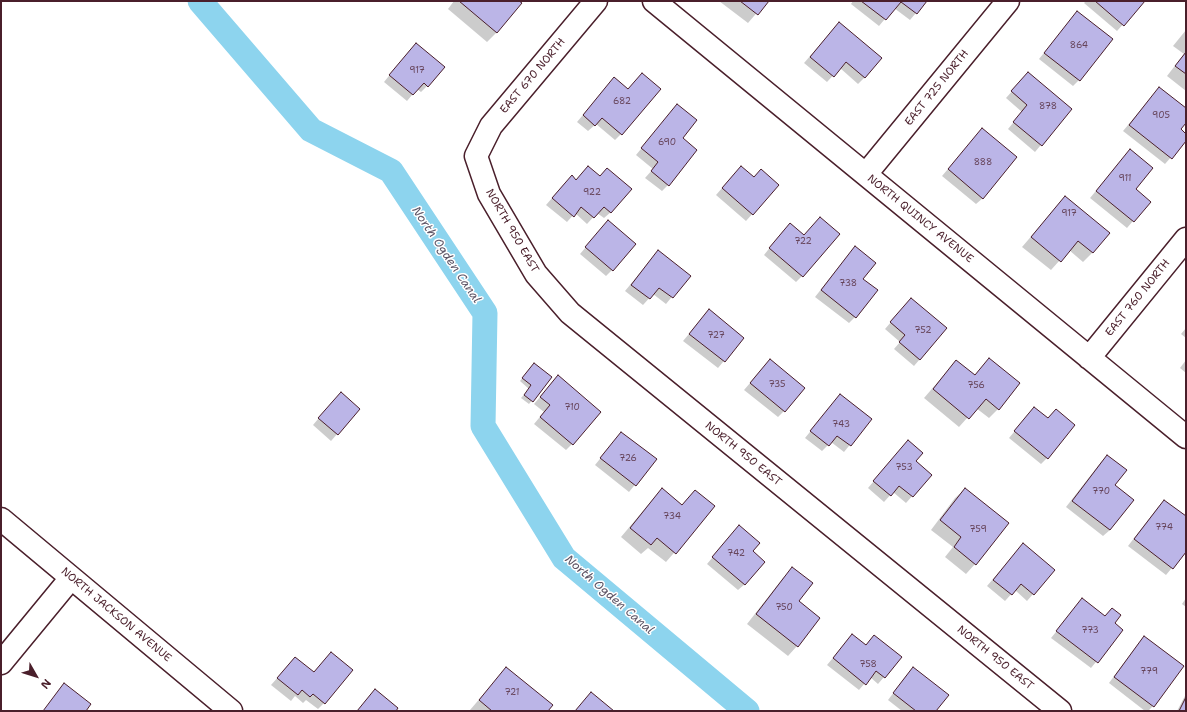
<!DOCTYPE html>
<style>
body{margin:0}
#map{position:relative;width:1187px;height:712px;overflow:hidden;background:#fff;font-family:"Shantell Sans",sans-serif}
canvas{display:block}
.frame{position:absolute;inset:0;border:2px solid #4a1f2b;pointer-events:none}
.north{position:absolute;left:16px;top:656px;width:40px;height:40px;-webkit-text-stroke:3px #fff;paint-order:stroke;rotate:129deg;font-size:11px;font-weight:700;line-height:16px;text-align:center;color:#4a1f2b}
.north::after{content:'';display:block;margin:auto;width:14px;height:18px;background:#4a1f2b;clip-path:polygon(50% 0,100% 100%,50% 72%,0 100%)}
</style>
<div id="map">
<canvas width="1187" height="712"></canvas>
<div class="frame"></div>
<div class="north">N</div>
</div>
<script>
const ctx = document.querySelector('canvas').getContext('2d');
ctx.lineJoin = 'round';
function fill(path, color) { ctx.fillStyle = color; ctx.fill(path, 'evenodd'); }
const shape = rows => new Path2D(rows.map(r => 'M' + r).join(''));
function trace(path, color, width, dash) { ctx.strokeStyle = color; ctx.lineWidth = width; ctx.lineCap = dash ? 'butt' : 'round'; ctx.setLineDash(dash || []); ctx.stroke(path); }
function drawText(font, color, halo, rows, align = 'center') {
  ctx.font = font + ' "Shantell Sans",sans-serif'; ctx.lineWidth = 3; ctx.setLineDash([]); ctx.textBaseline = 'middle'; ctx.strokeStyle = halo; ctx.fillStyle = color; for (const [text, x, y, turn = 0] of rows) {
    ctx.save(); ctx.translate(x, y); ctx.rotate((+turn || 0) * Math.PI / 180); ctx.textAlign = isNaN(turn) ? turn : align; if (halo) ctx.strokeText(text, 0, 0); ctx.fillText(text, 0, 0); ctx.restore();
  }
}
fill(shape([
 [454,1,518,1,497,32,487,42,448,9],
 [719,1,767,1,748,23],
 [853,1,926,1,910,20,894,8,879,26,851,4],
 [1086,1,1144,1,1117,31,1084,3],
 [1077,12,1079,80,1073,86,1039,59],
 [839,23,865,77,858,84,840,68,827,82,804,63],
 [1186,30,1186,91,1167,76,1184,54,1173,46],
 [410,50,427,86,421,92,417,89,407,101,384,82],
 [1022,80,1071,109,1035,152,1008,129,1022,112,1006,98],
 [608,85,621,134,615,140,596,124,588,131,577,122],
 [1159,88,1186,109,1186,121,1179,130,1186,135,1186,140,1165,164,1123,131],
 [677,105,668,185,662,191,645,178,653,169,636,155],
 [982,129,983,198,976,204,942,176],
 [1124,157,1135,190,1149,202,1127,228,1090,198],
 [735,173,778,185,746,221,716,195],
 [600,177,611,212,604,218,597,213,587,224,575,213,567,222,546,205,565,183],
 [1065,197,1093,252,1083,262,1069,250,1051,270,1022,247],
 [602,228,612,270,606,276,580,254],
 [783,231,803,236,802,276,796,282,764,255],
 [658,251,689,276,666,304,653,294,643,305,625,291],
 [849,254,862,279,855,317,849,323,815,297],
 [911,299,920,359,914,366,894,349,900,342,885,329],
 [709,310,743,338,718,368,683,341],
 [1186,328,1186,338,1181,334],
 [989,359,998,409,989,418,976,408,959,427,924,398,956,361,974,376],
 [770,360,784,411,778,417,744,390],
 [1186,360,1186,373,1180,368],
 [531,367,551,378,529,404,521,398,529,389,520,381],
 [552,383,572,444,566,450,534,424,544,412,534,404],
 [840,395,871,419,844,452,831,442,822,451,805,438],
 [334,400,359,409,331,441,313,425],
 [1056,410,1047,458,1041,464,1009,438,1028,415,1047,419],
 [621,433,655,460,629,492,595,465],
 [902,448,931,475,906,503,893,492,884,502,868,488],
 [1107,456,1113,485,1110,530,1103,536,1066,507,1101,462],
 [965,489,975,564,966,574,945,557,953,547,931,530,955,498],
 [662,490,681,506,695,491,714,507,666,562,648,548,641,554,621,537,653,499],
 [1164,501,1186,517,1186,551,1166,575,1128,546,1158,507],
 [733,533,751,551,745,584,738,590,707,564],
 [1023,544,1054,570,1027,601,1015,590,1005,601,987,586],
 [793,569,798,602,819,619,797,646,788,656,747,624,783,578],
 [1186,598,1186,607,1182,604],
 [1082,600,1122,630,1091,668,1051,638],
 [852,635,865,646,874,636,884,677,878,684,870,677,859,690,827,665],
 [1138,644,1153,706,1148,711,1145,711,1109,683],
 [331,653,324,703,318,709,306,700,303,703,295,696,291,701,271,685,295,658,313,673],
 [506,668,547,711,472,711,470,710],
 [907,675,935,711,902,711,888,700],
 [1186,694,1186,711,1177,711]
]), '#0003');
trace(shape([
 [200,1,311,130,391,171,485,313,483,426,564,558,747,711]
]), '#8dd4ee', 25);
const building = shape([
 [459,1,519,1,522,3,497,33,459,1],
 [740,1,769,1,758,15,740,1],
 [861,1,927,1,917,14,901,2,886,20,861,1],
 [1095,1,1145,1,1124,26,1095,1],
 [1077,11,1113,39,1080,81,1044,53,1077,11],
 [839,22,882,58,865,78,846,62,834,77,810,57,839,22],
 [416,43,445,67,428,87,424,83,413,95,389,75,416,43],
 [1186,52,1186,74,1175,66,1186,52],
 [1028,72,1072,109,1042,146,1013,122,1027,105,1011,91,1028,72],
 [642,73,661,89,622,135,602,118,595,126,583,115,614,77,628,89,642,73],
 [1159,87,1186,108,1186,123,1181,129,1186,134,1186,141,1172,159,1129,125,1159,87],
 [677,104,697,120,683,138,697,150,669,186,651,171,658,162,641,148,677,104],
 [982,128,1017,157,983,199,948,169,982,128],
 [1130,149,1153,168,1136,189,1151,202,1134,222,1096,191,1130,149],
 [588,166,600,176,607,168,632,189,611,213,604,207,594,218,581,207,574,217,552,198,572,175,576,180,588,166],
 [741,166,754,177,761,169,779,185,753,215,722,188,741,166],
 [1065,196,1110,233,1093,253,1078,241,1061,262,1031,237,1065,196],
 [820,217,840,234,803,277,769,248,790,223,804,235,820,217],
 [608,220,636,244,613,271,585,247,608,220],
 [855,246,876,263,863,279,878,290,856,318,821,290,855,246],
 [658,250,691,276,673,298,659,288,650,299,631,285,658,250],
 [911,298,947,328,920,360,899,342,905,335,890,322,911,298],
 [709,309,744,338,725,362,689,334,709,309],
 [989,358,1020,383,999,410,986,399,969,419,933,389,956,360,975,375,989,358],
 [770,359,805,388,785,412,750,383,770,359],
 [534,363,552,377,533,402,524,395,531,385,522,378,534,363],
 [558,375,601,412,573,445,540,417,550,405,540,397,558,375],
 [341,392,360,409,338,435,318,418,341,392],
 [840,394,872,419,851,446,837,436,829,446,810,431,840,394],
 [1034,407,1048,418,1056,409,1075,425,1048,459,1014,431,1034,407],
 [621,432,657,459,636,486,600,458,621,432],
 [908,440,923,453,916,461,932,475,913,497,899,486,891,496,873,481,908,440],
 [1107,455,1127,470,1115,485,1134,500,1110,530,1072,501,1107,455],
 [662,488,682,505,695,490,715,506,676,554,657,538,651,545,630,528,662,488],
 [965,488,1009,523,976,565,954,547,961,537,940,520,965,488],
 [1164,500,1186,516,1186,552,1173,569,1134,539,1164,500],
 [739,525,760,543,753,551,765,562,745,585,712,557,739,525],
 [1023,543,1055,570,1034,595,1021,584,1012,595,993,580,1023,543],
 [792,567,813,583,799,601,820,618,798,647,756,614,792,567],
 [1082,598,1105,616,1112,608,1121,615,1115,623,1123,630,1098,663,1056,631,1082,598],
 [852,634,866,645,874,635,902,657,885,678,876,671,866,685,833,658,852,634],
 [1144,636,1184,666,1154,707,1114,677,1144,636],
 [331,652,353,670,325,704,313,694,310,697,302,690,298,695,277,678,295,657,314,672,331,652],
 [506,667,553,705,548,711,492,711,479,700,506,667],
 [913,667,949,695,936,711,916,711,893,693,913,667],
 [64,683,91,704,86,711,43,711,64,683],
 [375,689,398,708,396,711,357,711,375,689],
 [591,692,614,711,575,711,591,692],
 [1186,697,1186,711,1179,711,1186,697]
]);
fill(building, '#bbb5e7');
trace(building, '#4a1f2b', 1);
const minor = shape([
 [596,1,491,126,476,156,489,194,536,274,570,313,1060,711],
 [654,1,1186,437],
 [866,174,1008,1],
 [1089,358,1186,239],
 [1,519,231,711],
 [1,663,71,578]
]);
trace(minor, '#4a1f2b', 25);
trace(minor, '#fff', 22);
drawText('9px', '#66445a', null, [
 ["864",1079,46],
 ["917",417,71],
 ["682",622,102],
 ["878",1048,107],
 ["905",1161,116],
 ["690",667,143],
 ["888",983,163],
 ["911",1125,179],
 ["922",592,193],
 ["917",1069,214],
 ["722",803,242],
 ["738",848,284],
 ["752",923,331],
 ["727",716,336],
 ["735",777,385],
 ["756",976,386],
 ["710",572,408],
 ["743",841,425],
 ["726",628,459],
 ["753",904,468],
 ["770",1101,492],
 ["734",672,517],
 ["774",1164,528],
 ["759",978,530],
 ["742",736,554],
 ["750",784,608],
 ["773",1090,631],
 ["758",868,665],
 ["779",1149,672],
 ["721",512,693]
]);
drawText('11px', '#4a1f2b', '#fff', [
 ["EAST 670 NORTH",533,76,-50],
 ["EAST 725 NORTH",937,88,-51],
 ["NORTH QUINCY AVENUE",920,219,39],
 ["NORTH 950 EAST",512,231,60],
 ["EAST 760 NORTH",1138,298,-51],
 ["NORTH 950 EAST",743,454,39],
 ["NORTH JACKSON AVENUE",116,615,40],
 ["NORTH 950 EAST",995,658,39]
]);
drawText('italic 12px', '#5e5566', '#fff', [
 ["North Ogden Canal",446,255,56],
 ["North Ogden Canal",609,595,41]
]);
</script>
